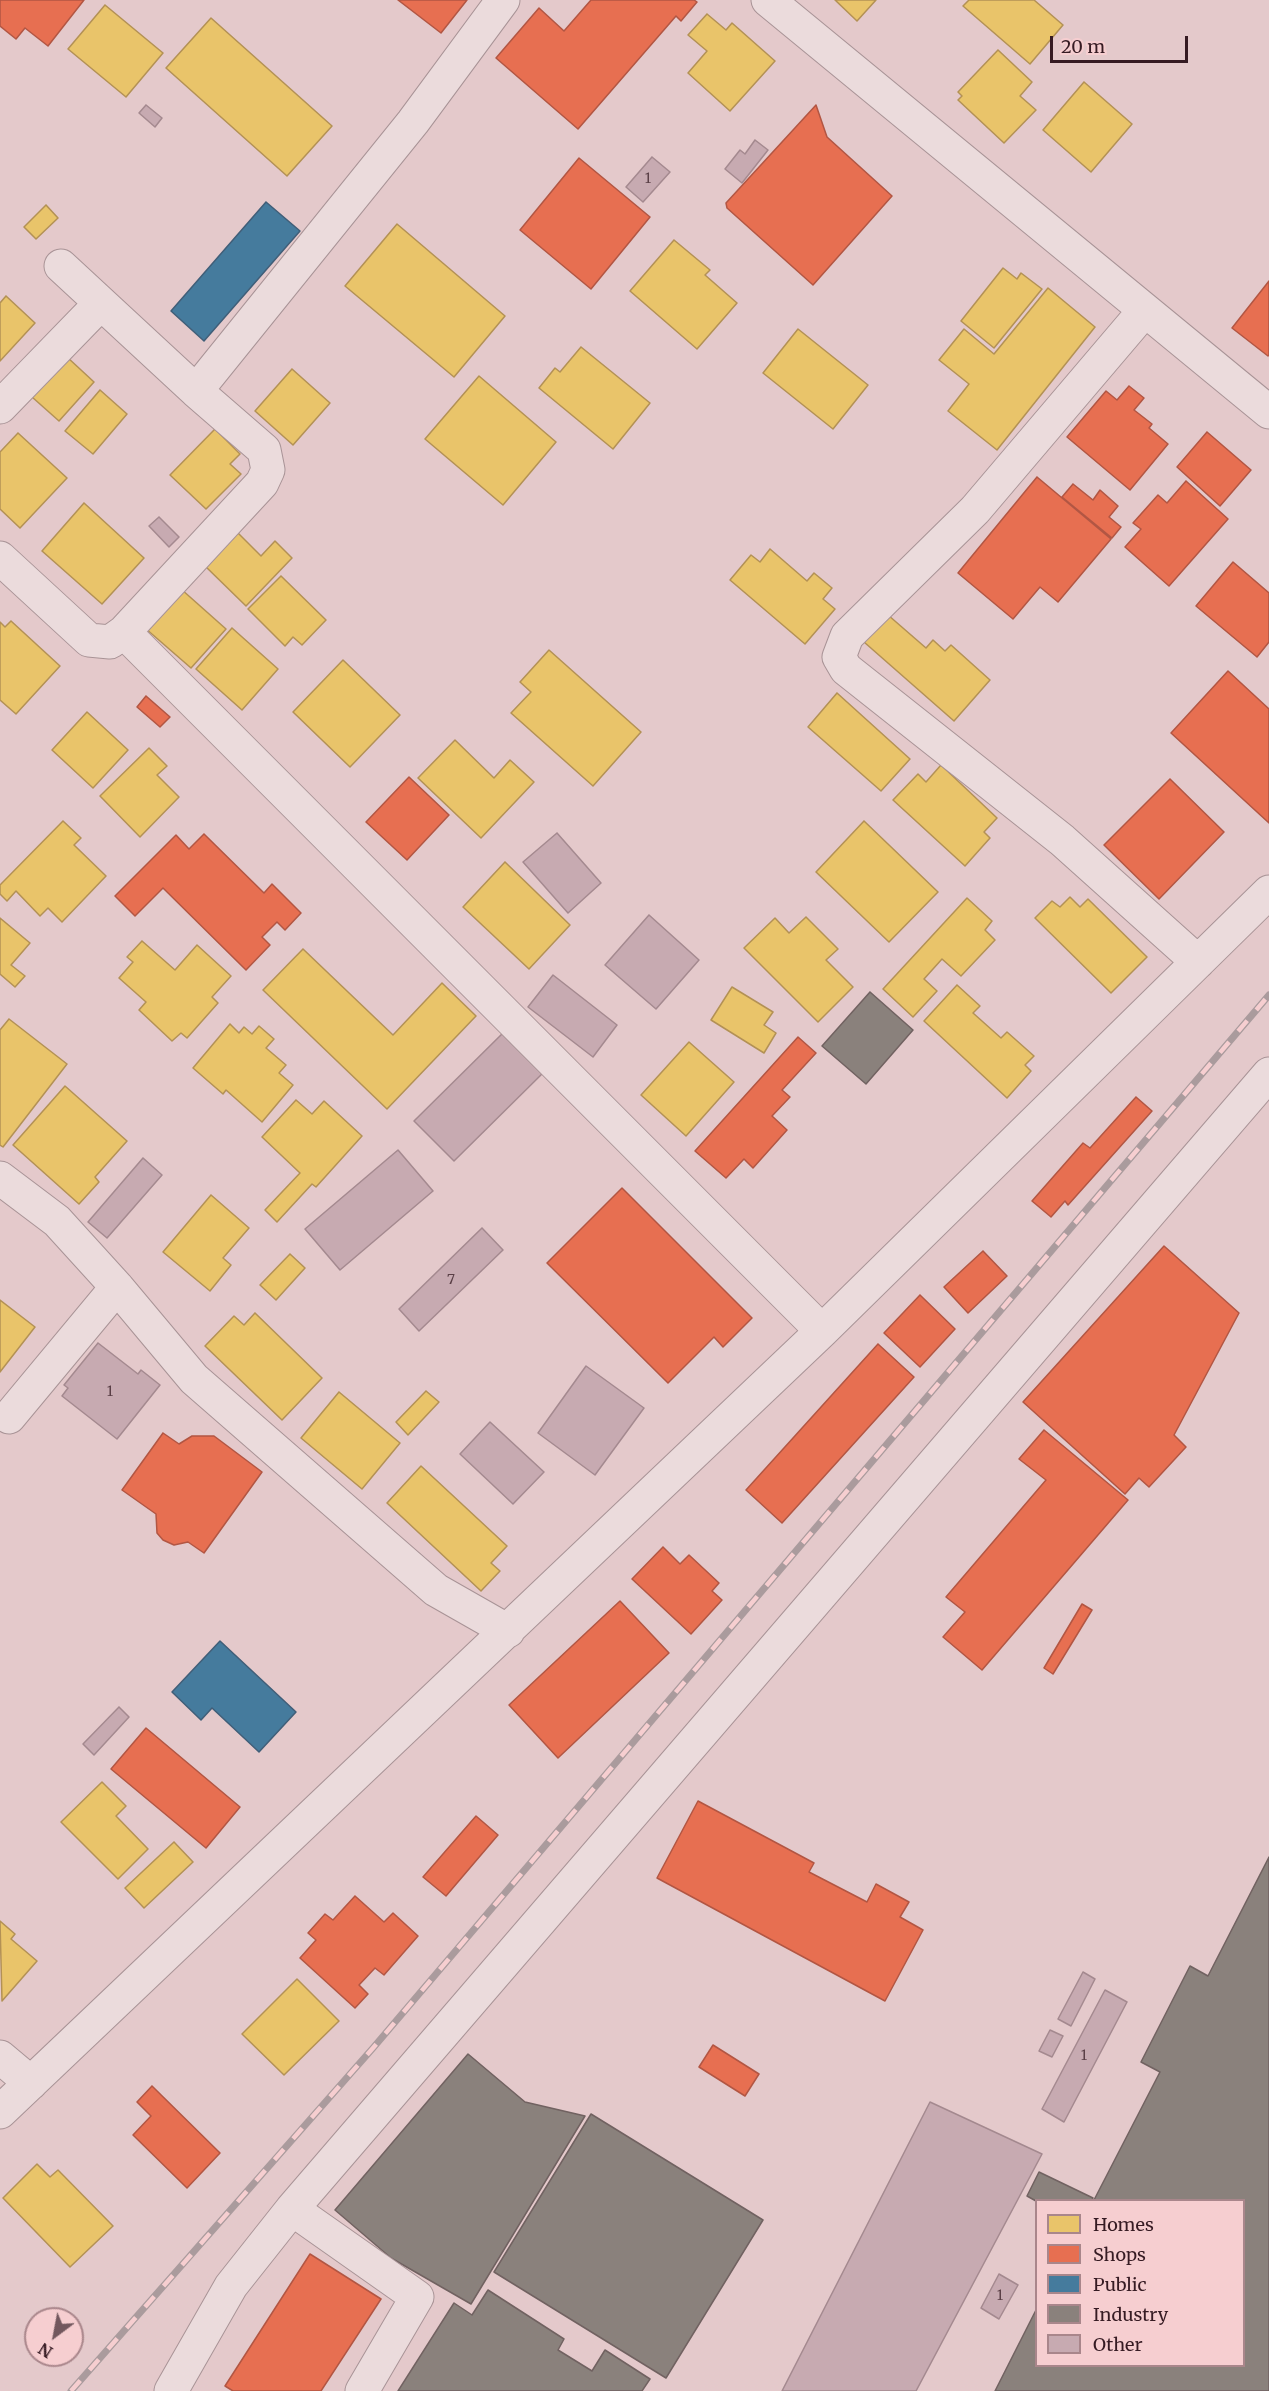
<!DOCTYPE html>
<style>
body{margin:0}
#map{position:relative;width:1269px;height:2391px;overflow:hidden;background:#e4c9cb;font-family:Merriweather,serif}
canvas{display:block}
.legend{position:absolute;left:1035px;top:2199px;width:210px;height:168px;box-sizing:border-box;background:#f6ced0;border:2px solid #a9868b;margin:0;padding:8px 10px;list-style:none;font-size:18px;color:#361b23}
.legend li{display:flex;align-items:center;gap:12px;height:30px}
.legend b{width:30px;border:2px solid #a9868b}
.north{position:absolute;left:24px;top:2307px;width:60px;height:60px;box-sizing:border-box;background:#f6ced0;border:2px solid #a9868b;border-radius:50%;rotate:212deg;font-size:16px;font-weight:700;line-height:24px;text-align:center;color:#361b23}
.north::after{content:'';display:block;margin:auto;width:21px;height:27px;background:#73585e;clip-path:polygon(50% 0,100% 100%,50% 72%,0 100%)}
.scale{position:absolute;left:1050px;top:36px;width:138px;height:27px;box-sizing:border-box;border:3px solid #361b23;border-top:0;padding-left:8px;font-size:18px;line-height:21px;white-space:nowrap;color:#361b23;-webkit-text-stroke:4px #f6ced0;paint-order:stroke}
</style>
<div id="map">
<canvas width="1269" height="2391"></canvas>
<ul class="legend">
<li><b style="height:16px;background:#e9c46a"></b>Homes</li>
<li><b style="height:16px;background:#e76f51"></b>Shops</li>
<li><b style="height:16px;background:#457b9d"></b>Public</li>
<li><b style="height:16px;background:#8a817c"></b>Industry</li>
<li><b style="height:16px;background:#c7aab1"></b>Other</li>
</ul>
<div class="north">N</div>
<div class="scale">20 m</div>
</div>
<script>
const ctx = document.querySelector('canvas').getContext('2d');
ctx.lineJoin = 'round';
function fill(path, color) { ctx.fillStyle = color; ctx.fill(path, 'evenodd'); }
const shape = rows => new Path2D(rows.map(r => 'M' + r).join(''));
function trace(path, color, width, dash) { ctx.strokeStyle = color; ctx.lineWidth = width; ctx.lineCap = dash ? 'butt' : 'round'; ctx.setLineDash(dash || []); ctx.stroke(path); }
function drawText(font, color, halo, rows, align = 'center') {
  ctx.font = font + ' Merriweather,serif'; ctx.lineWidth = 6; ctx.setLineDash([]); ctx.textBaseline = 'middle'; ctx.strokeStyle = halo; ctx.fillStyle = color; for (const [text, x, y, turn = 0] of rows) {
    ctx.save(); ctx.translate(x, y); ctx.rotate((+turn || 0) * Math.PI / 180); ctx.textAlign = isNaN(turn) ? turn : align; if (halo) ctx.strokeText(text, 0, 0); ctx.fillText(text, 0, 0); ctx.restore();
  }
}
const homes = shape([
 [835,0,876,0,857,21,835,0],
 [969,0,1034,0,1063,25,1030,64,963,6,969,0],
 [105,5,163,53,126,97,68,49,105,5],
 [707,14,726,30,732,23,775,61,730,111,688,73,707,51,688,35,707,14],
 [211,18,332,126,287,176,166,68,211,18],
 [998,50,1032,82,1020,96,1036,110,1004,143,958,100,962,96,958,92,998,50],
 [1084,82,1132,124,1091,172,1043,130,1084,82],
 [46,205,58,218,36,239,24,227,46,205],
 [397,224,505,316,454,377,345,286,397,224],
 [674,240,710,270,705,275,737,303,697,349,630,291,674,240],
 [1003,268,1017,279,1021,273,1042,289,994,348,961,321,1003,268],
 [1048,288,1095,327,997,450,948,411,969,384,939,360,964,329,994,354,1048,288],
 [6,296,35,323,0,361,0,303,6,296],
 [798,329,868,385,833,429,763,373,798,329],
 [581,347,650,403,613,449,539,388,555,368,560,372,581,347],
 [67,357,94,382,59,421,32,397,67,357],
 [292,369,330,403,293,445,255,411,292,369],
 [479,376,556,442,503,505,425,439,479,376],
 [100,390,127,414,93,454,65,431,100,390],
 [215,429,240,454,230,464,241,474,206,509,170,475,215,429],
 [18,433,67,478,20,528,0,509,0,452,18,433],
 [84,503,144,558,102,604,42,551,84,503],
 [237,532,261,556,275,541,292,558,246,606,204,565,237,532],
 [770,549,807,581,814,573,832,588,823,599,835,609,805,644,730,580,751,555,760,562,770,549],
 [281,576,326,620,302,645,293,637,285,646,248,609,281,576],
 [181,589,226,629,191,668,145,628,181,589],
 [888,615,926,648,933,640,945,651,951,645,990,680,954,721,864,642,888,615],
 [11,621,60,666,16,714,0,700,0,622,5,627,11,621],
 [232,628,278,669,242,710,196,669,232,628],
 [549,650,641,732,593,786,511,713,531,692,520,682,549,650],
 [343,660,400,715,350,767,293,712,343,660],
 [837,693,910,759,881,791,808,727,837,693],
 [87,712,128,750,93,788,52,750,87,712],
 [455,740,494,778,510,760,534,782,481,838,418,778,455,740],
 [149,748,167,766,157,775,179,797,140,837,100,796,149,748],
 [941,765,997,818,984,832,990,838,965,866,893,800,918,774,926,782,941,765],
 [63,821,81,838,74,845,106,876,62,922,48,908,40,916,16,891,7,901,0,894,0,885,63,821],
 [864,821,938,892,889,942,816,872,864,821],
 [505,862,570,925,529,969,463,907,505,862],
 [1070,897,1080,907,1088,899,1147,957,1111,993,1035,918,1052,901,1060,907,1070,897],
 [967,898,992,921,985,930,995,940,961,976,942,959,924,979,937,991,913,1017,883,989,967,898],
 [806,917,838,949,826,960,853,987,818,1022,744,948,775,918,789,933,806,917],
 [0,918,30,943,11,965,25,976,15,987,0,974,0,918],
 [142,941,175,970,197,945,231,976,212,997,218,1003,187,1038,181,1033,172,1041,139,1010,146,1002,119,978,133,962,127,957,142,941],
 [303,949,393,1035,442,983,476,1016,387,1109,263,990,303,949],
 [957,985,980,1006,973,1013,1001,1038,1007,1032,1034,1056,1025,1065,1031,1071,1007,1098,924,1021,957,985],
 [732,987,773,1012,764,1025,776,1033,764,1053,711,1020,732,987],
 [9,1019,67,1064,3,1147,0,1145,0,1030,9,1019],
 [230,1024,239,1033,244,1027,252,1034,259,1026,274,1039,266,1048,286,1065,279,1073,293,1085,262,1122,226,1090,223,1094,193,1068,230,1024],
 [689,1042,734,1082,686,1136,641,1095,689,1042],
 [65,1086,127,1141,95,1177,99,1182,79,1204,13,1145,65,1086],
 [296,1100,312,1114,324,1101,362,1136,316,1187,312,1184,277,1222,265,1210,300,1173,262,1137,296,1100],
 [211,1195,249,1228,223,1258,231,1265,210,1291,163,1252,211,1195],
 [290,1254,305,1268,276,1300,260,1285,290,1254],
 [0,1300,35,1327,0,1372,0,1300],
 [255,1313,322,1378,282,1420,205,1346,234,1316,244,1325,255,1313],
 [426,1391,439,1402,408,1435,396,1422,426,1391],
 [339,1392,400,1443,362,1489,301,1438,339,1392],
 [421,1466,507,1546,491,1563,500,1571,481,1591,387,1503,421,1466],
 [102,1782,126,1806,116,1816,148,1849,118,1879,61,1822,102,1782],
 [174,1842,193,1862,144,1908,125,1888,174,1842],
 [0,1921,15,1934,11,1939,37,1961,2,2001,0,1921],
 [297,1979,339,2021,284,2075,242,2034,297,1979],
 [37,2164,50,2177,58,2170,113,2226,70,2267,3,2198,37,2164]
]);
fill(homes, '#e9c46a');
trace(homes, '#b39155', 1.5);
const shops = shape([
 [0,0,84,0,48,46,25,28,16,39,0,26,0,0],
 [398,0,467,0,441,33,398,0],
 [591,0,694,0,697,2,681,21,676,16,578,129,496,58,539,8,564,31,591,0],
 [816,105,827,137,892,196,813,285,727,208,726,203,816,105],
 [579,158,650,217,591,289,520,230,579,158],
 [1269,281,1269,355,1268,356,1232,328,1269,281],
 [1129,386,1144,398,1134,410,1152,424,1149,428,1168,444,1130,490,1067,437,1106,391,1117,400,1129,386],
 [1207,432,1251,470,1220,506,1177,467,1207,432],
 [1037,477,1111,539,1058,602,1040,587,1013,619,958,573,1037,477],
 [1186,481,1228,519,1169,586,1125,547,1141,529,1133,523,1158,495,1167,503,1186,481],
 [1073,484,1093,500,1100,490,1118,506,1109,517,1121,527,1112,538,1062,497,1073,484],
 [1233,562,1269,593,1269,642,1257,657,1196,606,1233,562],
 [1228,671,1269,709,1269,823,1171,733,1228,671],
 [146,696,170,717,160,727,137,707,146,696],
 [409,777,449,815,407,860,366,822,409,777],
 [1170,779,1224,832,1159,899,1104,845,1170,779],
 [204,834,264,893,272,884,301,913,285,930,277,922,262,937,270,945,246,970,163,888,135,916,115,896,176,835,189,849,204,834],
 [798,1037,816,1053,782,1090,790,1097,772,1116,787,1130,753,1168,744,1159,726,1178,695,1151,798,1037],
 [1136,1097,1152,1111,1068,1205,1065,1201,1051,1217,1032,1201,1083,1143,1090,1148,1136,1097],
 [622,1188,752,1318,723,1347,714,1337,668,1383,547,1263,622,1188],
 [1164,1246,1239,1313,1174,1435,1186,1447,1149,1487,1139,1478,1125,1494,1023,1402,1164,1246],
 [983,1251,1007,1276,968,1313,944,1287,983,1251],
 [920,1295,955,1329,920,1367,884,1333,920,1295],
 [878,1344,914,1377,782,1523,746,1490,878,1344],
 [1044,1430,1128,1500,982,1670,943,1637,965,1612,946,1597,1046,1480,1019,1459,1044,1430],
 [163,1433,179,1444,192,1436,214,1436,262,1472,204,1553,188,1542,174,1545,163,1540,157,1533,156,1514,122,1490,163,1433],
 [663,1547,680,1564,689,1555,719,1583,712,1591,722,1600,691,1634,632,1579,663,1547],
 [620,1601,669,1653,558,1758,509,1705,620,1601],
 [1082,1604,1092,1610,1053,1674,1044,1668,1082,1604],
 [146,1728,240,1807,206,1848,111,1769,146,1728],
 [698,1801,814,1863,809,1872,867,1902,876,1884,909,1902,900,1917,923,1930,885,2001,657,1878,698,1801],
 [476,1816,498,1835,446,1896,423,1877,476,1816],
 [355,1896,384,1922,393,1913,418,1936,384,1975,375,1968,359,1985,368,1994,355,2008,300,1958,316,1940,308,1933,325,1914,333,1920,355,1896],
 [713,2045,759,2074,745,2096,699,2067,713,2045],
 [152,2086,220,2153,187,2188,133,2135,151,2116,137,2102,152,2086],
 [310,2254,381,2299,321,2391,233,2391,225,2386,310,2254]
]);
fill(shops, '#e76f51');
trace(shops, '#b25643', 1.5);
const public = shape([
 [266,202,300,231,204,341,171,311,266,202],
 [220,1641,296,1712,259,1752,212,1708,201,1720,172,1692,220,1641]
]);
fill(public, '#457b9d');
trace(public, '#405e78', 1.5);
const industry = shape([
 [870,992,913,1030,866,1084,822,1046,870,992],
 [1269,1857,1269,2391,995,2391,1036,2310,1036,2366,1244,2366,1244,2200,1094,2200,1160,2072,1141,2062,1190,1966,1208,1976,1269,1857],
 [468,2054,525,2102,585,2116,471,2304,391,2258,335,2210,468,2054],
 [591,2114,763,2220,666,2378,494,2272,591,2114],
 [1039,2172,1093,2198,1092,2200,1036,2201,1027,2196,1039,2172],
 [488,2290,564,2339,558,2350,592,2371,605,2350,650,2379,642,2391,398,2391,454,2303,472,2315,488,2290]
]);
fill(industry, '#8a817c');
trace(industry, '#716261', 1.5);
const building = shape([
 [146,105,162,118,155,127,139,113,146,105],
 [755,140,768,150,742,183,725,169,740,150,745,154,755,140],
 [652,157,670,172,643,202,626,187,652,157],
 [159,517,179,537,169,547,149,526,159,517],
 [557,833,601,883,568,913,523,862,557,833],
 [649,915,699,960,656,1009,605,965,649,915],
 [553,975,617,1025,593,1057,528,1007,553,975],
 [505,1031,545,1071,454,1161,414,1121,505,1031],
 [398,1150,433,1191,340,1270,305,1229,398,1150],
 [143,1158,162,1175,107,1238,88,1222,143,1158],
 [482,1228,503,1250,419,1331,399,1309,482,1228],
 [98,1343,138,1374,141,1370,160,1385,117,1439,62,1396,68,1388,64,1385,98,1343],
 [586,1366,644,1408,595,1475,538,1433,586,1366],
 [490,1422,544,1472,513,1504,460,1454,490,1422],
 [119,1707,129,1717,94,1755,83,1744,119,1707],
 [1083,1972,1095,1979,1071,2026,1058,2019,1083,1972],
 [1105,1990,1127,2002,1064,2122,1042,2109,1105,1990],
 [1050,2030,1063,2036,1052,2057,1039,2051,1050,2030],
 [930,2102,1042,2154,916,2391,782,2391,930,2102],
 [999,2274,1018,2285,999,2319,981,2308,999,2274]
]);
fill(building, '#c7aab1');
trace(building, '#a4898f', 1.5);
const minor = shape([
 [503,0,413,122,196,391,264,450,268,470,262,483,124,632,822,1331],
 [768,0,1269,412],
 [61,266,196,391],
 [1145,310,975,510,847,636,839,657,846,669,1062,840,1198,962],
 [0,407,101,303],
 [0,558,89,640,110,642,124,632],
 [0,1178,57,1221,117,1287,194,1379,436,1590,508,1631],
 [9,1417,117,1287],
 [0,2057,31,2083],
 [0,2112,822,1331,1269,892],
 [292,2209,1269,1074],
 [171,2391,231,2286,292,2209,417,2297,362,2391]
]);
trace(minor, '#a89396', 35);
trace(minor, '#ebdbdc', 33);
const rail = shape([
 [71,2391,373,2048,1269,995]
]);
trace(rail, '#aa9b9d', 7);
trace(rail, '#f6ced0', 4.5, [14]);
drawText('14px', '#5a3f46', null, [
 ["1",648,179],
 ["7",451,1280],
 ["1",110,1392],
 ["1",1084,2056],
 ["1",1000,2296]
]);
</script>
